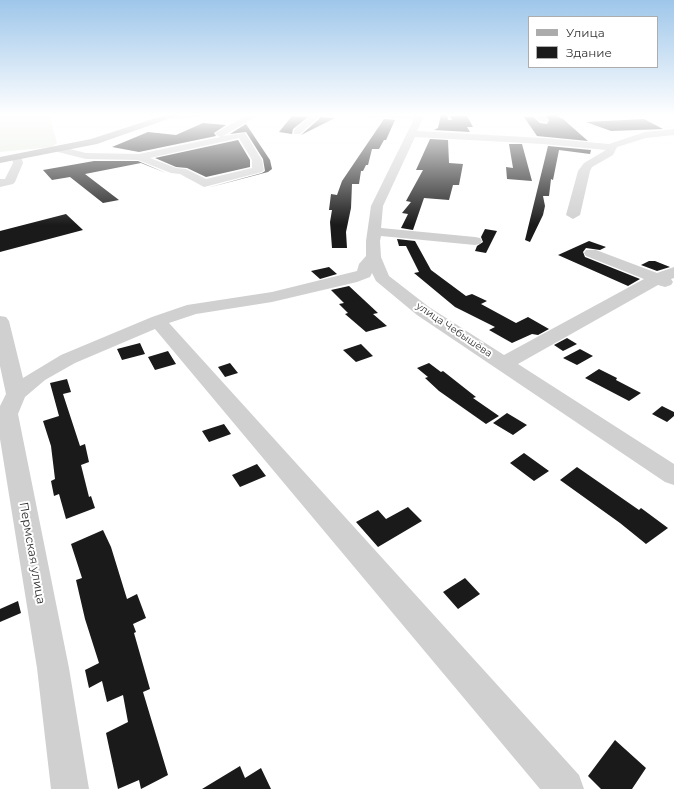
<!DOCTYPE html>
<meta charset="utf-8">
<style>
body{margin:0}
#map{position:relative;width:674px;height:789px;overflow:hidden;background:#fff;font-family:Montserrat,sans-serif}
canvas{display:block}
.legend{position:absolute;left:528px;top:16px;width:130px;height:52px;box-sizing:border-box;background:#fff;border:1px solid #adadad;margin:0;padding:5px 7px;list-style:none;font-size:12px;color:#333}
.legend li{display:flex;align-items:center;gap:8px;height:20px}
.legend b{width:20px;border:1px solid #adadad}
</style>
<div id="map">
<canvas width="674" height="789"></canvas>
<ul class="legend">
<li><b style="height:5px;background:#ababab"></b>Улица</li>
<li><b style="height:11px;background:#1a1a1a"></b>Здание</li>
</ul>
</div>
<script>
const ctx = document.querySelector('canvas').getContext('2d');
ctx.lineJoin = 'round';
function fill(path, color) { ctx.fillStyle = color; ctx.fill(path, 'evenodd'); }
const shape = rows => new Path2D(rows.map(r => 'M' + r).join(''));
function drawText(font, color, halo, rows, align = 'center') {
  ctx.font = font + ' Montserrat,sans-serif'; ctx.lineWidth = 4; ctx.setLineDash([]); ctx.textBaseline = 'middle'; ctx.strokeStyle = halo; ctx.fillStyle = color; for (const [text, x, y, turn = 0] of rows) {
    ctx.save(); ctx.translate(x, y); ctx.rotate((+turn || 0) * Math.PI / 180); ctx.textAlign = isNaN(turn) ? turn : align; if (halo) ctx.strokeText(text, 0, 0); ctx.fillText(text, 0, 0); ctx.restore();
  }
}
fill(shape([
 [0,114,49,114,57,143,52,147,0,152]
]), '#e5ebdf');
fill(shape([
 [441,114,447,114,448,120,452,120,450,116,467,116,473,127,467,127,470,132,434,130,438,128],
 [555,115,563,119,588,141,537,136,524,117,533,117,540,123,547,124,549,120,546,116],
 [292,116,308,117,293,129,292,134,279,132],
 [320,117,335,118,301,135,319,119],
 [384,119,395,120,386,140,384,140,379,149,372,149,368,165,366,165,363,171,361,171,359,184,352,184,351,208,346,232,347,248,332,248,330,222,332,210,329,210,331,194,337,195,342,181],
 [644,119,663,129,611,131,586,122],
 [203,123,226,125,214,133,216,136,139,152,112,147,148,132,176,135],
 [246,124,270,160,272,169,268,172,207,188,262,173,265,171,263,159,246,132,230,134],
 [430,139,448,140,449,163,463,164,459,185,453,185,449,200,424,198,413,230,401,228,408,214,402,213,411,202,406,201,423,170,416,170],
 [238,140,250,160,250,167,206,177,187,168,176,167,155,158],
 [509,144,522,144,532,181,507,179,506,167,513,168],
 [548,146,591,150,590,154,559,150,553,180,551,179,549,196,543,196,545,206,543,215,530,242,525,240],
 [94,161,138,161,166,173,141,163,85,174,119,200,103,203,70,177,52,180,43,170],
 [66,214,83,230,0,252,0,231],
 [485,229,497,231,486,253,475,251,477,246,483,242,481,237],
 [397,239,415,241,431,270,466,296,472,294,487,301,481,304,516,323,528,317,549,329,538,335,532,334,512,343,489,330,495,327,455,307,414,273,419,272,406,246,399,246],
 [589,241,606,247,600,250,586,248,583,252,585,257,640,279,628,286,558,255],
 [649,261,655,261,670,267,657,271,641,265],
 [329,267,337,274,320,279,311,271],
 [349,286,378,313,373,314,387,326,366,332,345,314,348,313,339,304,344,303,331,290],
 [567,338,577,344,563,351,554,345],
 [140,343,145,354,122,360,117,349],
 [361,344,373,356,356,362,343,350],
 [580,349,593,356,577,365,563,358],
 [168,351,176,364,155,370,148,357],
 [230,363,238,373,225,377,218,367],
 [429,363,441,372,443,371,476,397,473,398,499,416,486,424,439,391,425,378,428,377,417,368],
 [599,369,617,378,616,380,641,393,629,401,585,378],
 [67,379,71,392,63,394,80,446,85,444,89,462,81,465,89,497,91,496,95,508,66,519,59,494,54,496,51,481,55,479,51,446,43,421,59,416,50,383],
 [662,406,674,412,674,416,667,422,652,414],
 [507,413,527,425,513,435,493,423],
 [224,424,231,434,209,442,202,431],
 [524,453,549,471,534,481,510,463],
 [257,464,266,476,240,487,232,475],
 [577,467,639,510,641,508,668,528,646,544,620,523,560,480],
 [408,507,422,521,378,547,356,522,378,510,386,519],
 [103,530,111,547,127,599,137,594,146,618,133,624,136,632,134,633,150,689,143,692,168,775,141,789,139,780,118,789,106,733,128,722,123,695,107,702,102,681,89,688,85,670,99,663,85,619,76,580,82,578,71,544],
 [465,578,480,594,458,609,443,592],
 [18,601,21,613,0,622,0,609],
 [615,740,646,768,632,789,601,789,588,776],
 [240,766,245,778,261,768,271,789,202,789]
]), '#1a1a1a');
fill(shape([
 [171,114,201,114,197,117,174,119,171,118,171,114],
 [249,114,260,114,223,136,245,133,262,160,264,170,262,172,204,187,180,174,171,173,138,160,86,159,58,152,57,150,62,147,86,153,139,154,220,137,215,134,217,132,249,114],
 [239,138,252,160,252,168,206,179,186,169,176,168,150,158,239,138],
 [310,114,318,114,318,118,300,134,294,134,294,130,310,117,310,114],
 [371,114,425,114,417,131,543,138,609,144,645,132,674,129,674,135,646,138,617,147,613,155,592,167,590,171,580,215,573,219,566,215,578,171,584,163,606,150,543,144,415,137,383,206,381,228,475,237,480,238,482,241,480,244,475,245,381,236,380,241,381,257,389,276,429,307,504,355,644,279,586,256,584,253,586,250,596,250,657,273,674,267,674,278,671,279,673,282,671,285,665,287,658,285,518,364,674,464,674,485,665,482,417,315,376,281,372,273,370,277,357,282,272,302,196,314,169,323,579,775,584,789,540,789,155,329,75,363,45,380,25,397,18,414,69,668,89,789,51,789,37,668,0,439,0,406,6,394,0,366,0,316,6,317,9,321,23,378,61,355,152,317,187,305,272,292,357,271,359,264,366,256,366,241,371,206,414,119,375,117,371,114],
 [532,114,542,114,548,120,547,122,541,122,532,114],
 [17,155,21,156,23,163,15,182,13,184,0,187,0,179,5,179,13,163,12,158,17,155]
]), '#d0d0d0');
fill(shape([
 [168,114,182,114,97,144,0,163,0,157,91,139,168,114]
]), '#ababab');
const sky = ctx.createLinearGradient(0, 0, 0, 225);
sky.addColorStop(0, '#9ec6ea');
sky.addColorStop(0.51, '#fff');
sky.addColorStop(1, '#ffffff00');
ctx.fillStyle = sky;
ctx.fillRect(0, 0, 674, 225);
drawText('10px', '#333', '#fff', [
 ["улица Чебышёва",454,330,34]
]);
drawText('12px', '#333', '#fff', [
 ["Пермская улица",32,553,80]
]);
</script>
